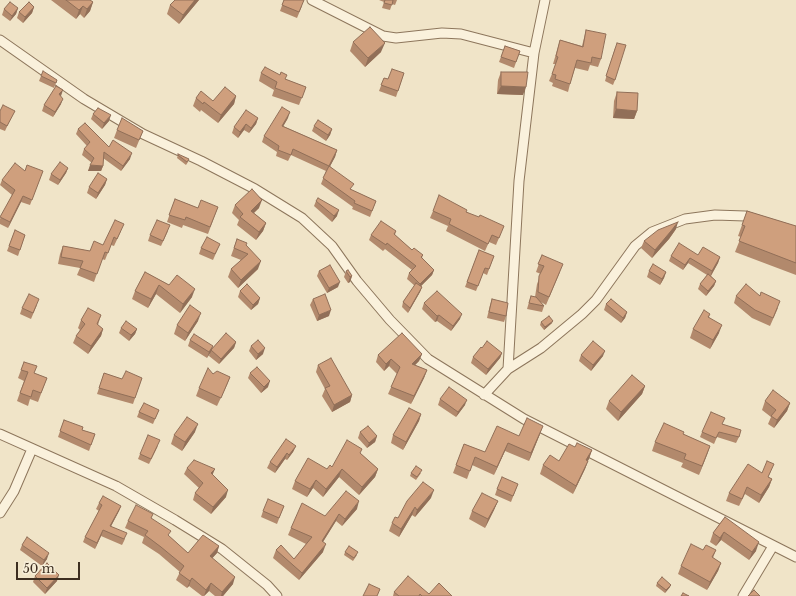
<!DOCTYPE html>
<style>
body{margin:0}
#map{position:relative;width:796px;height:596px;overflow:hidden;background:#f0e4c8;font-family:"Libre Baskerville",serif}
canvas{display:block}
.scale{position:absolute;left:16px;top:562px;width:64px;height:18px;box-sizing:border-box;border:2px solid #3d2e20;border-top:0;padding-left:5px;font-size:12px;line-height:14px;white-space:nowrap;color:#3d2e20;-webkit-text-stroke:3px #f7eed8;paint-order:stroke}
</style>
<div id="map">
<canvas width="796" height="596"></canvas>
<div class="scale">50 m</div>
</div>
<script>
const ctx = document.querySelector('canvas').getContext('2d');
ctx.lineJoin = 'round';
const shape = rows => new Path2D(rows.map(r => 'M' + r).join(''));
function trace(path, color, width, dash) { ctx.strokeStyle = color; ctx.lineWidth = width; ctx.lineCap = dash ? 'butt' : 'round'; ctx.setLineDash(dash || []); ctx.stroke(path); }
function fill(path, color) { ctx.fillStyle = color; ctx.fill(path, 'evenodd'); }
const minor = shape([
 [312,0,383,36,396,38,442,33,461,34,534,53],
 [0,40,84,99,143,134,201,161,255,189,302,218,332,246,357,281,390,320,428,359,524,419,796,557],
 [508,369,519,181,534,53,545,0],
 [484,395,508,369,541,348,582,314,596,300,635,246,652,232,685,219,715,215,745,216,757,220],
 [0,434,116,486,175,520,222,549,267,585,277,596],
 [0,513,14,491,32,449],
 [743,596,773,546]
]);
trace(minor, '#8d765c', 11);
trace(minor, '#faf1dc', 9);
fill(shape([
 [51,0,90,0,93,2,90,11,84,18,80,14,76,19],
 [175,0,199,0,179,24,167,14,170,5],
 [284,0,302,6,297,18,280,11],
 [379,0,397,0,395,5,392,4,390,10,382,8,384,2],
 [34,7,32,13,23,23,17,18,19,12],
 [18,8,16,14,10,21,2,15,4,9],
 [586,30,601,59,598,67,590,65,588,71,575,68,570,84,568,92,552,86,553,83,549,81,556,64,553,64,560,40,582,46],
 [353,42,381,52,365,67,350,51],
 [505,46,520,51,514,68,499,62],
 [615,48,615,80,613,85,605,81],
 [501,72,523,95,497,94,498,80],
 [261,73,280,75,285,79,306,87,299,105,272,96,274,90,259,81],
 [404,73,396,97,379,91,384,78,388,79],
 [41,76,57,80,54,88,39,81],
 [617,92,637,111,634,119,613,118,614,101],
 [60,96,61,104,53,117,42,111,44,105],
 [236,96,234,104,218,123,201,110,200,112,193,106,196,98,213,101],
 [0,111,15,111,12,116,5,131,0,129],
 [93,114,109,121,102,129,91,119],
 [258,118,256,124,249,133,244,130,238,138,232,133,234,127],
 [288,118,283,126,337,150,335,157,330,166,352,190,376,201,370,217,352,209,353,207,321,184,326,171,291,155,288,161,276,156,277,152,262,142,264,136],
 [314,126,332,129,330,135,326,141,312,131],
 [78,129,130,159,121,171,103,158,103,166,101,171,88,171,92,163,82,155,84,149,87,146,76,134],
 [117,130,143,131,136,148,114,138],
 [178,155,188,162,186,165,177,158],
 [68,168,66,173,58,185,49,180,51,174],
 [25,171,43,171,30,205,21,202,8,228,0,224,0,219,12,195,0,185,2,180],
 [107,179,105,185,96,199,87,193,89,187],
 [175,199,198,208,218,207,208,234,183,225,182,228,167,222],
 [316,201,337,216,332,222,314,206],
 [235,205,259,208,254,213,266,223,263,231,256,240,237,225,239,220,232,213],
 [433,211,467,212,501,233,496,245,489,242,485,251,446,231,448,226,430,218],
 [747,211,796,226,796,275,735,252,741,237,738,236],
 [676,229,669,239,652,258,641,248,644,241],
 [15,230,25,235,18,256,7,251],
 [121,231,114,246,111,245,105,260,102,259,94,282,77,275,80,268,58,264,60,254,63,246,90,251,103,245],
 [168,231,161,246,148,241,150,235],
 [396,231,395,235,412,250,423,255,422,258,434,270,432,275,421,286,422,287,420,292,408,313,402,307,403,302,415,286,407,279,409,273,412,270,385,249,383,251,369,240,371,235],
 [237,239,246,245,258,269,238,288,228,277,231,269,241,260,231,256],
 [220,244,213,260,199,254,201,248],
 [479,250,494,256,487,275,483,273,476,291,465,287],
 [542,255,560,272,546,305,541,302,544,306,542,312,527,309,529,302,531,296,535,297,537,284,541,274,536,272],
 [698,255,720,257,718,263,711,276,716,281,714,286,706,296,698,289,700,284,707,275,688,263,683,270,669,261,671,256],
 [319,271,338,287,327,293,317,276],
 [346,271,352,276,350,282,348,283,344,277],
 [649,271,666,272,664,278,660,285,647,277],
 [145,272,192,297,180,313,156,294,148,308,132,299,135,291],
 [240,291,260,298,258,304,251,310,238,297],
 [736,296,778,308,770,326,752,318,734,303],
 [313,299,329,316,317,321,310,305],
 [492,299,506,316,504,322,487,318,490,305],
 [424,303,460,319,451,331,437,321,435,322,422,309],
 [606,304,627,312,625,318,621,323,604,310],
 [37,305,31,319,20,314,22,308],
 [710,314,709,317,719,333,710,349,690,338,693,329],
 [101,315,98,325,103,329,101,336,88,354,73,343,76,336,80,330,78,328,81,320],
 [198,321,185,341,174,334,177,325],
 [541,322,552,323,544,330,540,325],
 [121,328,137,329,135,334,129,341,119,333],
 [190,340,213,346,211,350,236,342,234,348,219,364,209,356,210,352,207,358,188,346],
 [251,346,263,354,256,360,249,351],
 [482,348,502,353,500,358,486,375,471,363,473,357],
 [422,354,419,361,415,365,427,370,424,378,411,404,388,394,397,374,389,366,384,371,376,362,378,355],
 [581,355,603,356,591,371,579,361],
 [24,362,34,373,47,378,38,402,30,399,28,406,17,401,24,381,18,378],
 [318,365,352,395,350,402,332,412,322,396,325,389,316,372],
 [104,373,122,379,142,378,133,404,97,394],
 [250,373,268,387,261,393,248,378],
 [213,374,230,377,227,385,217,406,196,396,199,388],
 [645,386,642,394,618,421,606,409,609,401],
 [440,399,465,405,456,417,438,405],
 [765,401,790,403,787,411,774,428,768,424,771,417,762,410],
 [159,410,153,424,137,417,139,412],
 [421,414,419,421,403,450,391,443,393,435],
 [64,420,82,430,95,434,89,451,58,437],
 [723,424,739,437,736,443,717,437,714,444,700,437,702,432],
 [195,432,182,451,171,444,174,435],
 [360,432,377,436,375,442,367,448,358,438],
 [540,434,529,461,505,451,494,475,472,465,467,479,453,473,464,444,485,452,519,436],
 [683,434,710,446,699,475,681,467,683,463,652,451,655,442],
 [158,446,149,464,138,459,140,454],
 [296,446,293,452,287,460,285,459,275,473,267,468,270,462],
 [575,447,592,450,585,469,573,494,540,474,543,465,559,461],
 [360,453,378,469,375,477,359,495,339,477,323,497,313,488,307,497,292,489,295,481,332,467],
 [187,468,213,475,226,497,211,514,193,500,195,493,199,488,184,474],
 [771,471,768,477,772,479,769,487,759,503,745,494,739,506,726,501,729,493,762,473],
 [411,473,421,473,416,480,410,476],
 [518,484,511,502,495,495,497,489],
 [431,498,415,517,412,515,399,537,389,531,392,523,398,518],
 [498,501,494,510,485,528,469,519,472,511],
 [99,503,121,506,119,511,111,526,125,539,122,545,101,536,95,549,83,542,85,537,99,511,96,509],
 [284,506,277,524,261,517,263,511],
 [357,509,342,526,336,521,323,542,323,552,299,580,273,558,276,550,294,559,306,544,288,535,291,528,325,516],
 [153,514,151,518,169,536,188,553,219,546,217,553,212,558,233,584,223,596,215,596,209,591,204,596,202,596,189,586,187,588,176,580,180,572,159,554,142,543,144,537,125,528,128,521],
 [725,517,756,551,749,560,721,540,716,546,710,542,713,533],
 [22,545,47,559,42,566,20,550],
 [716,550,713,558,721,563,718,571,707,590,678,574,681,566],
 [345,552,357,555,353,561,344,555],
 [35,576,57,581,45,594,33,582],
 [657,583,670,587,665,593,656,586],
 [394,592,429,594,452,596,393,596]
]), '#b2896c');
fill(shape([
 [195,0,199,0,179,24,183,15],
 [93,2,90,11,84,18,87,9],
 [83,6,80,14,76,19,79,10],
 [34,7,32,13,23,23,25,17],
 [18,8,16,14,10,21,12,16],
 [385,43,381,52,365,67,368,58],
 [501,86,526,87,523,95,497,94],
 [63,90,61,96,57,100,59,94],
 [236,96,234,104,218,123,221,115],
 [63,99,61,104,53,117,55,112],
 [616,109,637,111,634,119,613,118],
 [290,112,288,118,280,132,282,126],
 [111,115,109,121,102,129,104,123],
 [258,118,256,124,249,133,251,128],
 [246,124,244,130,238,138,240,132],
 [332,129,330,135,326,141,328,135],
 [337,150,335,157,327,172,329,166],
 [132,153,130,159,121,171,123,166],
 [90,165,103,166,101,171,88,171],
 [68,168,66,173,58,185,60,180],
 [107,179,105,185,96,199,98,193],
 [23,196,21,202,8,228,10,222],
 [262,200,259,208,248,218,251,211],
 [339,210,337,216,332,222,334,216],
 [678,222,676,229,669,239,652,258,655,250],
 [266,223,263,231,256,240,259,232],
 [720,257,718,263,710,277,712,271],
 [690,258,688,263,683,270,685,265],
 [261,261,258,269,238,288,241,280],
 [434,270,432,275,418,289,420,284],
 [666,272,664,278,660,285,662,279],
 [352,276,350,282,348,283,350,277],
 [716,281,714,286,706,296,708,291],
 [340,282,338,287,327,293,329,288],
 [159,285,156,294,148,308,151,299],
 [422,287,420,292,408,313,410,308],
 [195,289,192,297,180,313,183,304],
 [260,298,258,304,251,310,253,305],
 [331,310,329,316,317,321,319,315],
 [627,312,625,318,621,323,623,318],
 [201,313,198,321,185,341,188,333],
 [462,314,460,319,451,331,453,326],
 [439,315,437,321,435,322,437,316],
 [553,321,552,323,544,330,545,327],
 [722,325,719,333,710,349,713,340],
 [103,329,101,336,88,354,91,346],
 [137,329,135,334,129,341,131,335],
 [236,342,234,348,219,364,221,359],
 [213,346,211,352,207,358,209,352],
 [265,348,263,354,256,360,258,354],
 [605,351,603,356,591,371,593,365],
 [502,353,500,358,486,375,488,369],
 [422,354,419,361,409,371,412,364],
 [391,359,389,366,384,371,386,364],
 [427,370,424,378,411,404,414,396],
 [270,381,268,387,261,393,264,387],
 [645,386,642,394,618,421,621,412],
 [352,395,350,402,332,412,334,405],
 [467,400,465,405,456,417,458,412],
 [790,403,787,411,774,428,777,420],
 [421,414,419,421,403,450,406,442],
 [198,424,195,432,182,451,185,442],
 [543,426,540,434,529,461,531,453],
 [377,436,375,442,367,448,369,443],
 [508,443,505,451,494,475,497,467],
 [296,446,293,452,287,460,289,455],
 [710,446,707,455,699,475,702,466],
 [592,450,589,459,583,468,586,460],
 [287,453,285,459,275,473,277,467],
 [588,461,585,469,573,494,576,486],
 [215,469,212,476,211,473],
 [342,469,339,477,323,497,326,489],
 [378,469,375,477,359,495,362,487],
 [772,479,769,487,759,503,761,495],
 [316,480,313,488,307,497,310,489],
 [228,490,226,497,211,514,213,507],
 [434,490,431,498,415,517,417,510],
 [359,501,357,509,342,526,345,519],
 [498,501,494,510,485,528,488,519],
 [121,506,119,511,108,532,110,526],
 [415,507,412,515,399,537,401,529],
 [339,514,336,521,319,548,322,541],
 [103,530,101,536,95,549,97,543],
 [724,532,721,540,716,546,720,538],
 [759,542,756,551,749,560,752,552],
 [326,544,323,552,299,580,302,573],
 [219,546,217,553,208,563,210,556],
 [49,553,47,559,42,566,44,560],
 [721,563,718,571,707,590,710,582],
 [59,575,57,581,45,594,47,588],
 [235,577,233,584,223,596,221,596,222,592],
 [192,578,189,586,187,588,190,581],
 [211,583,209,591,204,596,206,590],
 [671,585,670,587,665,593,666,590]
]), '#916f58');
const building = shape([
 [66,0,90,0,93,2,87,9,83,6,79,10,66,0],
 [175,0,195,0,183,15,170,5,175,0],
 [284,0,304,0,299,12,282,5,284,0],
 [385,0,393,0,392,5,384,3,385,0],
 [10,2,18,8,12,16,4,9,10,2],
 [29,2,34,7,25,17,19,12,29,2],
 [370,27,385,43,368,58,353,42,370,27],
 [586,30,606,34,601,59,592,57,591,63,577,60,570,84,555,79,556,75,552,74,558,57,556,56,560,40,583,47,586,30],
 [617,43,626,45,615,80,606,76,617,43],
 [505,46,520,51,516,62,501,57,505,46],
 [265,67,280,75,281,72,287,75,285,79,306,87,302,98,275,88,277,82,261,73,265,67],
 [392,69,404,73,398,91,381,85,384,78,388,79,392,69],
 [43,71,57,80,56,83,41,76,43,71],
 [501,72,528,72,526,87,501,86,501,72],
 [56,86,63,90,59,94,63,99,55,112,44,105,56,86],
 [225,87,236,96,221,115,204,102,203,104,196,98,201,91,213,101,225,87],
 [617,92,638,93,637,111,616,109,617,92],
 [3,105,15,111,7,126,0,122,0,111,3,105],
 [282,107,290,112,282,126,337,150,329,166,354,184,350,189,376,201,372,211,354,203,355,201,323,178,329,166,293,149,291,155,278,150,279,146,264,136,282,107],
 [98,108,111,115,104,123,93,114,98,108],
 [246,110,258,118,251,128,246,124,240,132,234,127,246,110],
 [122,118,143,131,139,140,117,130,122,118],
 [318,120,332,129,328,135,314,126,318,120],
 [85,123,109,147,113,140,132,153,123,166,104,152,103,166,90,165,94,158,84,149,90,142,78,129,85,123],
 [178,154,189,159,187,162,178,155,178,154],
 [60,162,68,168,60,180,51,174,60,162],
 [15,163,25,171,27,165,43,171,32,200,23,196,10,222,0,217,15,190,2,180,15,163],
 [98,173,107,179,98,193,89,187,98,173],
 [252,189,262,200,251,211,266,223,259,232,240,217,243,214,235,205,252,189],
 [439,195,467,210,466,212,479,217,480,215,504,226,499,238,492,235,488,244,449,224,451,219,433,211,439,195],
 [318,198,339,210,334,216,316,201,318,198],
 [175,199,198,208,201,200,218,207,210,227,186,217,185,220,169,215,175,199],
 [747,211,796,226,796,263,739,241,745,226,742,225,747,211],
 [115,220,124,224,117,239,114,237,108,253,105,252,97,274,80,268,83,261,61,257,63,246,90,251,94,241,103,245,115,220],
 [157,220,170,225,163,241,150,235,157,220],
 [381,221,396,231,394,234,412,250,414,248,423,255,421,257,434,270,420,284,409,273,416,266,387,243,386,245,371,235,381,221],
 [678,222,671,231,655,250,644,241,658,230,678,222],
 [15,230,25,235,20,250,9,246,15,230],
 [207,237,220,244,215,254,201,248,207,237],
 [237,239,247,243,246,245,261,261,241,280,231,269,248,254,234,248,237,239],
 [679,243,698,255,703,247,720,257,712,271,690,258,685,265,671,256,679,243],
 [479,250,494,256,489,269,485,268,478,286,467,282,479,250],
 [542,255,563,264,549,297,538,292,539,276,544,266,538,264,542,255],
 [653,264,666,272,662,279,649,271,653,264],
 [330,265,340,282,329,288,319,271,330,265],
 [348,270,352,276,350,277,346,271,348,270],
 [145,272,169,285,177,275,195,289,183,304,159,285,151,299,135,291,145,272],
 [708,274,716,281,708,291,700,284,708,274],
 [416,283,422,287,410,308,403,302,416,283],
 [247,284,260,298,253,305,240,291,247,284],
 [746,284,760,296,761,292,780,301,773,318,755,310,736,296,746,284],
 [437,291,462,314,453,326,439,315,437,316,424,303,437,291],
 [29,294,39,299,33,313,22,308,29,294],
 [325,294,331,310,319,315,313,299,325,294],
 [531,296,536,297,544,306,529,303,531,296],
 [492,299,508,303,506,316,489,312,492,299],
 [611,299,627,312,623,318,606,304,611,299],
 [190,305,201,313,188,333,177,325,190,305],
 [88,308,101,315,97,324,103,329,91,346,76,336,85,324,81,320,88,308],
 [704,310,710,314,708,317,722,325,713,340,693,329,704,310],
 [549,316,553,321,545,327,541,322,549,316],
 [126,321,137,329,131,335,121,328,126,321],
 [226,333,236,342,221,359,211,350,226,333],
 [402,333,422,354,412,364,427,370,414,396,391,387,400,367,391,359,386,364,378,355,402,333],
 [194,334,213,346,209,352,190,340,194,334],
 [258,340,265,348,258,354,251,346,258,340],
 [487,341,502,353,488,369,473,357,481,347,482,348,487,341],
 [593,341,605,351,593,365,581,355,593,341],
 [331,358,352,395,334,405,325,388,330,386,318,365,331,358],
 [24,362,37,366,34,373,47,378,41,393,33,390,31,397,20,393,28,372,21,370,24,362],
 [257,367,270,381,264,387,250,373,257,367],
 [208,368,213,374,217,371,230,377,221,398,199,388,208,368],
 [126,371,142,378,135,398,99,388,104,373,122,379,126,371],
 [632,375,645,386,621,412,609,401,632,375],
 [449,387,467,400,458,412,440,399,449,387],
 [773,390,790,403,777,420,771,416,776,410,765,401,773,390],
 [144,403,159,410,155,419,139,412,144,403],
 [409,408,421,414,406,442,393,435,409,408],
 [711,412,725,418,722,424,741,430,739,437,719,432,716,438,702,432,711,412],
 [187,417,198,424,185,442,174,435,187,417],
 [527,418,543,426,531,453,508,443,497,467,475,457,470,471,456,465,464,444,485,452,497,426,519,436,527,418],
 [64,420,83,427,82,430,95,434,91,445,60,431,64,420],
 [664,423,684,432,683,434,710,446,702,466,684,459,686,454,655,442,664,423],
 [368,426,377,436,369,443,360,432,368,426],
 [148,435,160,440,151,459,140,454,148,435],
 [286,439,296,446,289,455,287,453,277,467,270,462,286,439],
 [347,440,362,449,360,453,378,469,362,487,342,469,326,489,316,480,310,489,295,481,308,458,327,469,330,465,332,467,347,440],
 [577,443,592,450,586,460,588,461,576,486,543,465,550,455,559,461,569,444,575,447,577,443],
 [194,460,215,469,211,473,228,490,213,507,195,493,203,483,187,468,194,460],
 [767,461,774,464,768,477,772,479,761,495,747,487,742,499,729,493,748,464,762,473,767,461],
 [416,466,422,470,417,477,411,473,416,466],
 [502,477,518,484,513,496,497,489,502,477],
 [423,482,434,490,417,510,415,507,401,529,392,523,395,517,398,518,407,501,423,482],
 [346,491,359,501,345,519,339,514,322,541,326,544,302,573,276,550,281,545,294,559,312,537,291,528,302,503,325,516,346,491],
 [482,493,498,501,488,519,472,511,482,493],
 [103,496,121,506,110,526,127,533,124,539,103,530,97,543,85,537,102,505,99,503,103,496],
 [268,499,284,506,279,518,263,511,268,499],
 [136,505,153,514,151,518,171,531,168,535,188,553,203,535,219,546,210,556,235,577,222,592,211,583,206,590,192,578,190,581,179,573,184,566,161,547,145,535,148,531,128,521,136,505],
 [725,517,759,542,752,552,724,532,720,538,713,533,725,517],
 [27,537,49,553,44,560,22,545,27,537],
 [691,544,703,550,706,545,716,550,712,557,721,563,710,582,681,566,691,544],
 [349,546,358,552,354,558,345,552,349,546],
 [47,563,59,575,47,588,35,576,47,563],
 [408,576,429,594,439,583,452,596,422,596,420,594,419,596,399,596,394,592,408,576],
 [662,577,671,585,666,590,657,583,662,577],
 [369,584,380,589,377,596,363,596,369,584],
 [754,590,760,596,748,596,754,590],
 [683,593,689,596,681,596,683,593]
]);
fill(building, '#cf9f7d');
trace(building, '#916f58', 1);
</script>
